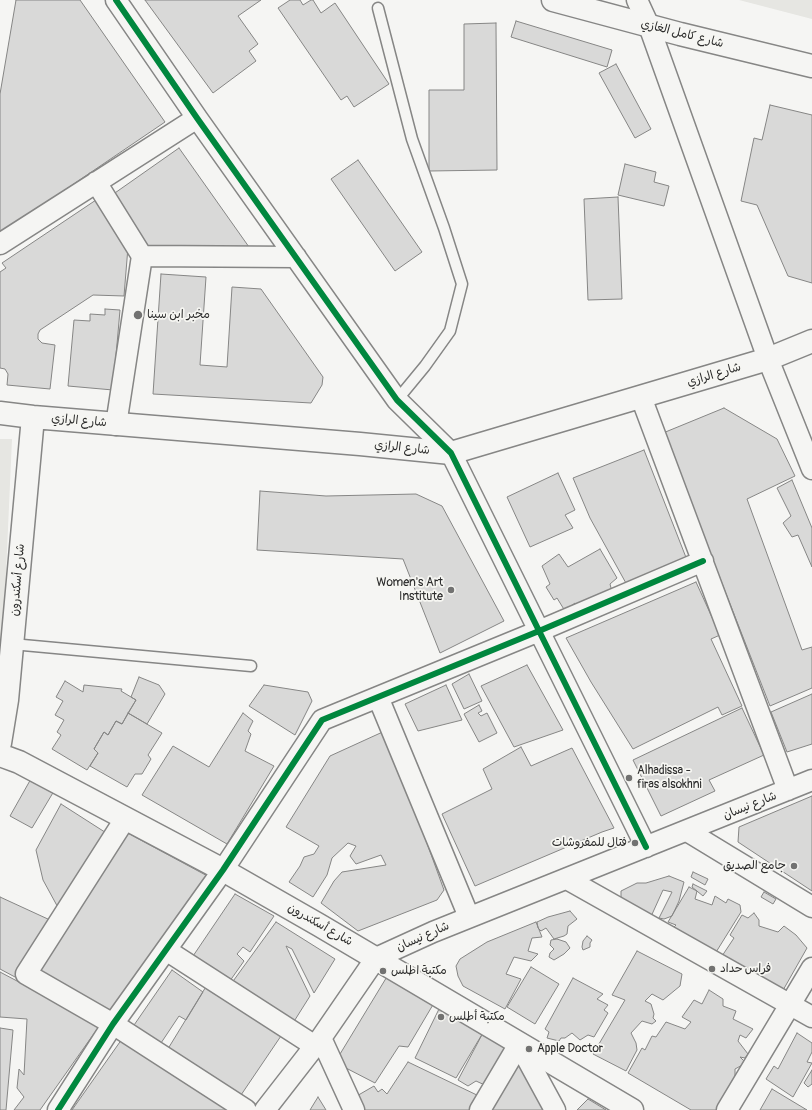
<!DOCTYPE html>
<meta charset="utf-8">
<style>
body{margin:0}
canvas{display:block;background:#f5f5f3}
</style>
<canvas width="812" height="1110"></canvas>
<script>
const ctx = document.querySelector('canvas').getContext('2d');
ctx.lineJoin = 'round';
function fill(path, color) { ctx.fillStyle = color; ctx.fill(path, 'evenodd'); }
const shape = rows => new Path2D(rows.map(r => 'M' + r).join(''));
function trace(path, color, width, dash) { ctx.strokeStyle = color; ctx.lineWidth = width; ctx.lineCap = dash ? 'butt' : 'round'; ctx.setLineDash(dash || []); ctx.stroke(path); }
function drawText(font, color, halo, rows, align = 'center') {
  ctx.font = font + ' Pangolin,"Playpen Sans Arabic",sans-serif'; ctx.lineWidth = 3.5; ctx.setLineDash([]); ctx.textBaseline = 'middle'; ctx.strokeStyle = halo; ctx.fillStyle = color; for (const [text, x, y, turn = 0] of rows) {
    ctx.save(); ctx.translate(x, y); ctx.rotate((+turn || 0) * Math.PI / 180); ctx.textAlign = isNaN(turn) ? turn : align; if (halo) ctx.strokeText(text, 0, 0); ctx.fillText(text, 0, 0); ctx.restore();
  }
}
fill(shape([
 [739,0,812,0,812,19],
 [0,439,12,439,0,707]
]), '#e6e6e2');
const building = shape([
 [16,0,80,0,165,122,0,234,0,94,16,0],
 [145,0,261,0,238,16,258,44,249,51,256,61,213,93,145,0],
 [290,0,300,0,303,5,311,0,313,0,321,13,335,3,389,84,354,107,347,96,341,100,278,8,290,0],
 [516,21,612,50,607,67,511,37,516,21],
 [496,23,497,170,429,171,429,90,464,90,464,24,496,23],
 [616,64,651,129,635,138,599,73,616,64],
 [770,105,812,115,812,283,788,276,757,205,741,201,754,138,762,140,770,105],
 [179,148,249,247,150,249,112,195,179,148],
 [358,160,422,252,395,271,331,179,358,160],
 [625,164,656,172,654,182,669,186,664,206,618,195,625,164],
 [618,197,622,299,588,300,584,199,618,197],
 [96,200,128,247,124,296,93,295,40,330,38,334,38,339,42,343,55,345,50,389,7,385,8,374,5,369,0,368,0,272,6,268,2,263,96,200],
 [161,274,206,277,200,365,227,367,232,287,261,289,323,377,322,385,311,403,153,394,161,274],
 [105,309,120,310,113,390,68,386,74,320,90,321,90,314,105,315,105,309],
 [724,408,777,439,795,476,747,499,802,650,812,647,812,688,770,706,663,433,724,408],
 [644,450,687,560,627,585,590,518,573,478,644,450],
 [558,473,575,510,565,515,573,528,530,547,507,497,558,473],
 [792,480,812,528,812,567,798,535,792,537,783,523,791,516,777,488,792,480],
 [260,491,326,496,416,494,442,506,504,621,440,653,403,559,257,550,260,491],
 [600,549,617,578,610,584,612,592,580,608,575,603,565,611,557,598,554,600,546,587,550,584,542,566,559,554,568,567,600,549],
 [696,582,720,635,711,639,742,706,722,715,718,707,633,749,591,682,566,638,696,582],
 [527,665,563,730,514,747,481,686,527,665],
 [469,674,482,701,464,709,452,684,469,674],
 [139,677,159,685,165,694,147,724,128,713,136,700,131,697,139,677],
 [65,681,83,692,84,685,122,689,121,691,136,700,122,724,116,721,108,735,104,732,94,749,98,753,87,770,52,749,61,735,57,732,64,720,55,715,63,701,56,697,65,681],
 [264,685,308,692,312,701,295,735,249,706,264,685],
 [446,685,462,720,418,731,405,704,446,685],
 [812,694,812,744,787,752,771,712,812,694],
 [479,705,482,711,478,713,481,716,487,713,497,733,479,742,464,714,479,705],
 [742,708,764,755,709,780,715,791,661,816,633,760,742,708],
 [128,713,162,733,148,755,151,759,142,774,135,774,127,787,90,766,98,753,94,749,104,732,108,735,116,721,122,724,128,713],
 [243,713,253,721,248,731,251,734,245,751,274,766,227,844,142,795,173,746,209,767,243,713],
 [387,730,426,835,424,835,444,890,437,900,358,931,321,903,334,881,342,872,386,865,381,855,356,864,350,856,356,846,348,843,332,858,327,875,313,897,289,882,300,866,304,857,314,854,319,846,286,827,330,756,387,730],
 [521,747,531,766,572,748,614,828,602,832,475,886,442,814,492,789,483,769,521,747],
 [32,777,54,791,32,828,10,816,32,777],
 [812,796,812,891,738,842,739,827,812,796],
 [61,804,111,836,61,913,43,880,36,850,61,804],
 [122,830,213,879,108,1014,39,970,122,830],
 [693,872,708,879,705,885,691,877,693,872],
 [669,876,684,882,679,901,672,916,664,919,659,918,672,892,663,890,649,921,621,899,621,891,637,883,646,883,669,876],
 [693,884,707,891,703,896,692,887,693,884],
 [689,887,697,891,695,899,712,905,715,896,726,903,728,899,740,905,741,912,713,957,653,925,657,918,672,929,676,925,668,922,689,887],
 [764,892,776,899,773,904,761,897,764,892],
 [235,894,274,916,250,952,243,947,237,954,244,961,227,985,191,959,235,894],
 [0,897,50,920,15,977,0,969,0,897],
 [570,911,577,919,568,926,567,934,564,936,554,939,546,928,541,931,538,928,537,922,548,917,570,911],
 [754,913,759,920,759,926,778,932,784,926,796,935,807,948,782,992,720,959,734,938,730,935,742,915,748,918,754,913],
 [276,922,335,959,314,993,292,949,286,946,310,996,293,1023,231,984,276,922],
 [536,922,542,937,532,938,528,951,538,954,531,961,514,957,506,974,521,979,505,1009,463,986,458,976,456,966,460,959,487,942,536,922],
 [587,936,592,940,590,943,590,947,583,950,582,947,583,941,587,936],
 [557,939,566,942,570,948,564,954,554,960,549,957,550,953,554,949,550,945,551,940,557,939],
 [637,951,682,974,680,986,663,1000,652,994,645,1001,651,1004,654,1014,653,1018,656,1021,652,1024,642,1021,631,1033,636,1043,637,1050,626,1071,593,1054,625,1000,612,995,637,951],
 [531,967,559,984,535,1024,507,1007,531,967],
 [172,970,203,992,186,1020,179,1016,159,1046,132,1028,172,970],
 [0,972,100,1025,40,1110,14,1110,24,1097,17,1088,19,1069,24,1075,27,1019,0,1017,0,972],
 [388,975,434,1003,408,1047,399,1046,375,1083,344,1067,337,1059,388,975],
 [573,978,603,994,597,999,608,1005,604,1010,608,1013,594,1037,588,1035,580,1040,572,1033,565,1038,561,1038,559,1041,547,1038,549,1032,545,1029,573,978],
 [207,985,283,1033,241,1095,208,1073,205,1078,166,1052,207,985],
 [709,990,723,999,723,1006,736,1011,733,1019,753,1029,746,1038,740,1035,738,1041,748,1054,745,1058,740,1057,746,1063,735,1069,735,1078,717,1110,691,1110,628,1073,642,1048,645,1050,652,1036,656,1037,666,1022,685,1029,691,1022,682,1017,694,1000,702,1004,709,990],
 [439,1009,484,1031,456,1078,415,1058,439,1009],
 [0,1028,13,1030,6,1110,0,1110,0,1028],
 [484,1031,512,1047,487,1086,476,1081,468,1086,458,1080,484,1031],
 [797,1033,812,1043,812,1052,807,1062,812,1063,793,1097,766,1079,774,1066,778,1069,797,1033],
 [122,1039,237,1110,72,1110,122,1039],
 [520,1060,543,1110,491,1110,520,1060],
 [408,1062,481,1097,473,1110,361,1110,355,1097,374,1086,378,1092,382,1089,387,1094,408,1062],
 [812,1070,812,1084,808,1087,804,1083,812,1070],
 [772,1089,807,1110,760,1110,772,1089],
 [318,1097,326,1110,310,1110,318,1097],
 [588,1099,606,1110,577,1110,588,1099]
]);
fill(building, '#d9d9d8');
trace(building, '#868685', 1);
const service = shape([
 [378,8,412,139,444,228,462,284,450,331,425,366,397,400],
 [12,644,251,666]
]);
const minor = shape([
 [116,0,197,118,397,400,451,453,646,847],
 [637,0,649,26,768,359,812,469],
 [96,182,142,256,116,425],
 [0,244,197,118],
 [142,256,296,257],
 [641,397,788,790],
 [378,697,469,917],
 [125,819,26,974,113,1024,246,1110],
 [687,831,812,907],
 [567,879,812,1017],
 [166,950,315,1046],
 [321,1038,354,1110],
 [519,1044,555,1110],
 [58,1110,113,1024,223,870,322,720,539,631,703,561],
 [265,1110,321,1038,376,958,433,932,812,780],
 [480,1110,519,1044],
 [727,1110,812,968]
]);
const secondary = shape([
 [553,0,680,34,812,66],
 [0,413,33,417,360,444,451,453,768,359,812,341],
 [0,743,7,700,33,417],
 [0,755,19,762,223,870,319,925,632,1110]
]);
trace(service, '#868685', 13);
trace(minor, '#868685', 23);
trace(secondary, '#868685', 25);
trace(service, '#f5f5f3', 10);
trace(minor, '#f5f5f3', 20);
trace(secondary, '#f5f5f3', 22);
trace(shape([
 [116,0,197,118,397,400,451,453,646,847],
 [58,1110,113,1024,223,870,322,720,539,631,703,561]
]), '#00873e', 6);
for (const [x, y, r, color] of [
 [138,315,5,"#727271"],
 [451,590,4,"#727271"],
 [629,778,4,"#727271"],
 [635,843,4,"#727271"],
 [794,866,4,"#727271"],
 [712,969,4,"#727271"],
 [383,971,4,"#727271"],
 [441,1017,4,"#727271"],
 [529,1049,4,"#727271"]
]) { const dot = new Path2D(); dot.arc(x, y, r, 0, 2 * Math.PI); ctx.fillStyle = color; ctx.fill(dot); trace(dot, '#f6f6f2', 1.5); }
drawText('12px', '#2b2b2b', '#f6f6f2', [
 ["شارع كامل الغازي",682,34,14],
 ["شارع الرازي",714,375,-17],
 ["شارع الرازي",79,421,5],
 ["شارع الرازي",402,448,6],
 ["شارع أسكندرون",18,580,-85],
 ["شارع نيسان",750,806,-22],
 ["شارع أسكندرون",320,925,30],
 ["شارع نيسان",423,937,-24]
]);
drawText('12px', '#2b2b2b', '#f6f6f2', [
 ["مخبر ابن سينا",147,315],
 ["Women's Art",443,583,"right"],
 ["Institute",443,597,"right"],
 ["Alhadissa -",637,771],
 ["firas alsokhni",637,785],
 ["فتال للمفروشات",627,843,"right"],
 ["جامع الصديق",786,866,"right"],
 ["فراس حداد",720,969],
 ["مكتبة اطلس",391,971],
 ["مكتبة أطلس",449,1017],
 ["Apple Doctor",537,1049]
], 'left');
</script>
